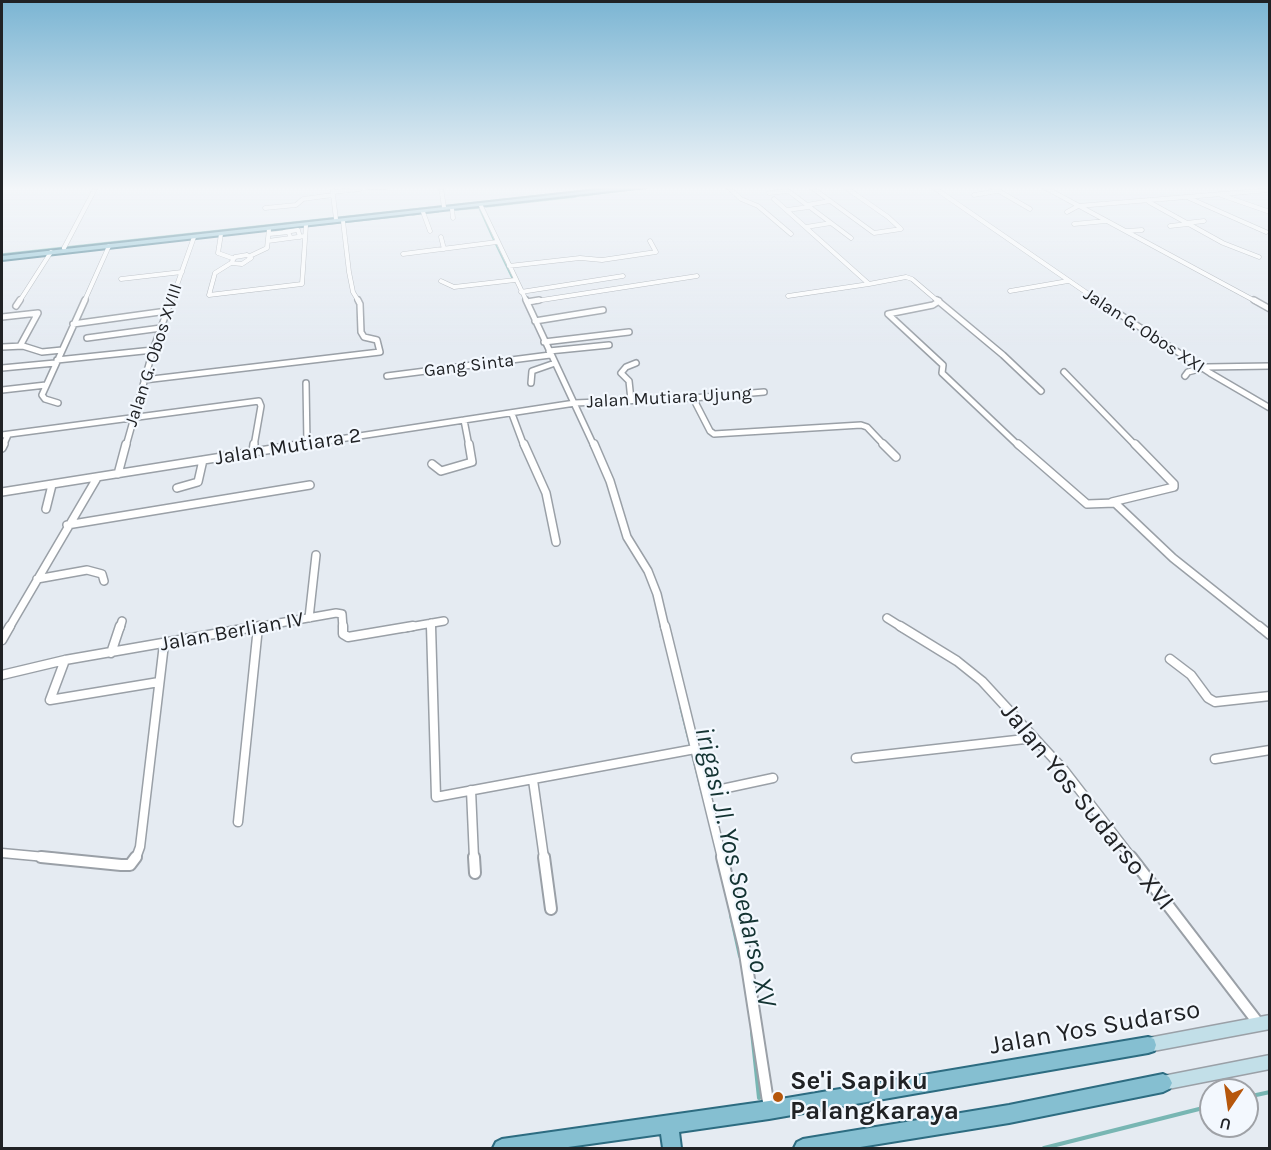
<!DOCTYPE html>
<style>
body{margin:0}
#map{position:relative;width:1271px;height:1150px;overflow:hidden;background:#e5ebf2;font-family:Karla,sans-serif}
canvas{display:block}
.frame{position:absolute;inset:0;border:3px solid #202225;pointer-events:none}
.north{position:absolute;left:1199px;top:1078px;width:60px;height:60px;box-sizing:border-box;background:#f3f8fe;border:2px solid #9fa2a7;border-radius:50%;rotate:193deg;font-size:16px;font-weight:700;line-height:24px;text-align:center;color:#202225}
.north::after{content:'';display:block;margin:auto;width:21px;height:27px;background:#b6570c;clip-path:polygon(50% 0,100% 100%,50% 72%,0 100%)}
</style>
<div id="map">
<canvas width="1271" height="1150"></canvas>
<div class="frame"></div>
<div class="north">U</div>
</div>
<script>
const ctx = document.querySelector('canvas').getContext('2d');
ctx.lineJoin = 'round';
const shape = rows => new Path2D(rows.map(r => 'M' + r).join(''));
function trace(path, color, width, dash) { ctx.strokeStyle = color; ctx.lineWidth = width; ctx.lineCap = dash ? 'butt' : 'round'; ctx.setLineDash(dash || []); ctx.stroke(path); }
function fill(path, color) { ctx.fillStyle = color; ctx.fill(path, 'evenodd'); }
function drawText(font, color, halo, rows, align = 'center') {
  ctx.font = font + ' Karla,sans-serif'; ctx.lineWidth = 4.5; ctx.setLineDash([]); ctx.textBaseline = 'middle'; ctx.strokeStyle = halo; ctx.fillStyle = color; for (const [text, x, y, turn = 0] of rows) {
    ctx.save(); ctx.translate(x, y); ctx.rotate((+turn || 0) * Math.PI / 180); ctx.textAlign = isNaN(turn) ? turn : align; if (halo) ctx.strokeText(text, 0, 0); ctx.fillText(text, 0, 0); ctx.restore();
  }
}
trace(shape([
 [583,196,651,187],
 [486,207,576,197],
 [456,210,479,208,494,241],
 [427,213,438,212],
 [412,215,419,214],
 [273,230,404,216],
 [198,238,264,231],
 [495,243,513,280],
 [123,246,189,239],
 [2,254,614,187]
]), '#78b6b3', 1.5);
trace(shape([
 [681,708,702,792]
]), '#78b6b3', 3);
trace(shape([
 [731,915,740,956],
 [752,1032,759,1098],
 [1247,1097,1270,1092],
 [1044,1148,1211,1106]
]), '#78b6b3', 4);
const streetFar4 = shape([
 [332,187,336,219],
 [368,187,386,187],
 [728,187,741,199,758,206,791,234],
 [783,187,851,238],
 [811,187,874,233,901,229,888,217,845,187],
 [933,187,1100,302],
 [992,187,1030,209],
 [1044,187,1257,302],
 [441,188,444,207],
 [333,192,360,189],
 [769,193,788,191],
 [974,195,997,191],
 [1221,195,1270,212],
 [1189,198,1266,232],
 [774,199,869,284,906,277,912,279,939,302],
 [1149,202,1223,243,1259,257],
 [807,205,830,201],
 [481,206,527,302],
 [265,208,296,205,303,199,333,195],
 [452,209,453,218],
 [787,210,809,207],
 [423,212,430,231],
 [1067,212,1078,206,1270,190],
 [343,221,349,272,353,292,359,302],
 [1186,223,1204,221],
 [1074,224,1106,221],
 [1170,226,1188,224],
 [806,227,831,223],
 [1126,231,1142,230],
 [284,232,298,230,300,237],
 [221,234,218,253,232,258],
 [269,234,289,232,290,238],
 [441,237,444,249],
 [268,241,305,236],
 [64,248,96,187],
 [403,254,497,242],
 [247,255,251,258,242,264,231,263,235,257,247,255],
 [250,256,267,248,269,229],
 [231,263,215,273,209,295,302,284,306,225],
 [509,266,580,258,602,260,656,252,650,241],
 [121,279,182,272],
 [441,281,454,287,515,280],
 [1010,291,1068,281],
 [521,292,623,276],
 [788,296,869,284],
 [19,302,51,252],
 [84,302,109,246],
 [171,302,194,237],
 [529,302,697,276]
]);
const streetFar3 = shape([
 [526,300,594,446],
 [937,300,1003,355,1041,391],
 [1098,300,1210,373,1270,408],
 [1254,300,1270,309],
 [939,301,933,305,888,314,943,365,942,373,1019,446],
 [527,302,539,300],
 [16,306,20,300],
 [2,317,38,313,20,346],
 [535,321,603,310],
 [73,324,167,311],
 [87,338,161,328],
 [544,342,629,332],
 [2,347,23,346,42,352,62,350],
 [549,351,609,345],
 [57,360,153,350],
 [2,368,55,363],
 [1064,372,1136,446],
 [387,376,550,355],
 [1185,376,1188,372,1207,367,1270,366],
 [144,380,380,352,377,340,364,337,361,332,360,304,358,300],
 [306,383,307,444],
 [531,383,532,371,555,363],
 [2,390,46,385],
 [693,398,710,431,714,434,861,425,867,427,885,446],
 [631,400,629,381,621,373,626,367,636,363],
 [58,403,45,399,42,395,85,300],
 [512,414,524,446],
 [464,420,469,446],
 [2,435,259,401,261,406,254,446],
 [3,446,8,435],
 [126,446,153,350,171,300],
 [294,446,575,403,693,398,764,392]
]);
const streetFar2 = shape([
 [524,444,546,493,556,542],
 [594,444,610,481,627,537,648,571,657,594,665,628],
 [883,444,896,457],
 [1018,444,1087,504,1115,503,1173,558,1261,628],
 [2,448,4,444],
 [253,452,254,444],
 [432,464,441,471,472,462,469,444],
 [118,474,126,444],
 [177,488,198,482,203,460],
 [2,492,304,444],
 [1112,502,1174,487,1174,484,1135,444],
 [46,509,52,485],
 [67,525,310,485],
 [37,579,87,570,102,574,104,581],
 [309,618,316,555],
 [887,618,903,628],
 [431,623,431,628],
 [9,628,97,478],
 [120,628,122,621],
 [251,628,336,613,342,614,343,628],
 [404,628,444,621]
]);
const streetFar1 = shape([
 [343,626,343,634,348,637,413,626],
 [431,626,436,797,695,749],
 [665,626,722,858],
 [900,626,957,661,982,681,1064,770,1132,858],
 [1259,626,1270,635],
 [2,640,10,626],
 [111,653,120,626],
 [1170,659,1191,675,1208,698,1215,702,1270,696],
 [65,660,50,700,159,682],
 [2,675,65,660,260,626],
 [856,758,1034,738],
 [1215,759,1270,750],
 [533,780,544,858],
 [471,790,474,858],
 [708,792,773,778],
 [238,822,258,627],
 [2,853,56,858],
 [136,858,140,847,164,644]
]);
const street = shape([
 [41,857,121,865,130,865,136,857],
 [474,857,475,873],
 [544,857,551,909],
 [722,857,744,947,769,1108],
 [1131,857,1259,1024]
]);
const secondary = shape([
 [1270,1015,1270,1029,1148,1052,1143,1050,1141,1045,1143,1040,1148,1038,1270,1015],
 [1270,1055,1270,1069,1163,1090,1158,1088,1156,1083,1158,1078,1163,1076,1270,1055]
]);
const primary = shape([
 [625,187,646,187,2,260,2,256,625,187],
 [1148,1037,1154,1039,1156,1045,1154,1051,1148,1053,769,1119,679,1132,681,1148,663,1148,661,1134,561,1148,493,1148,496,1142,502,1139,769,1101,1148,1037],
 [1163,1074,1169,1077,1172,1083,1169,1089,1163,1092,1009,1123,854,1148,794,1148,797,1142,803,1139,1009,1105,1163,1074]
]);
trace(streetFar4, '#9aa0a7', 5);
trace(streetFar3, '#9aa0a7', 8);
trace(streetFar2, '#9aa0a7', 10);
trace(streetFar1, '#9aa0a7', 11);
trace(street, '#9aa0a7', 14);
trace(secondary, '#9aa0a7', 3);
trace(primary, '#2d6c81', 4);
trace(streetFar4, '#fff', 4);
trace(streetFar3, '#fff', 5);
trace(streetFar2, '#fff', 7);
trace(streetFar1, '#fff', 8);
trace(street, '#fff', 10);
fill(secondary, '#c2dfe8');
fill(primary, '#85bfd1');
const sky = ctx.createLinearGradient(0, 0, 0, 348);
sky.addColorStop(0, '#7bb5d3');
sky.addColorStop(0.54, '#f3f6f9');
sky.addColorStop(1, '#f3f6f900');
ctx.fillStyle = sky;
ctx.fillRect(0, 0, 1271, 348);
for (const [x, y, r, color] of [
 [778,1097,6,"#b6570c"]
]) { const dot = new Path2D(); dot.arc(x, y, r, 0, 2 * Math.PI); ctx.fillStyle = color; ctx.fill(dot); trace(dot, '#f3f8fe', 2); }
drawText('18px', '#202225', '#f3f8fe', [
 ["Jalan G. Obos XXI",1144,331,33],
 ["Jalan G. Obos XVIII",154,355,-72],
 ["Gang Sinta",469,366,-7],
 ["Jalan Mutiara Ujung",669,398,-3]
]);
drawText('21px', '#202225', '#f3f8fe', [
 ["Jalan Mutiara 2",288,447,-9],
 ["Jalan Berlian IV",232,632,-10]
]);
drawText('26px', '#202225', '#f3f8fe', [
 ["Jalan Yos Sudarso XVI",1087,807,51],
 ["Jalan Yos Sudarso",1095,1028,-10]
]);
drawText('bold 26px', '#202225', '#f3f8fe', [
 ["Se'i Sapiku",790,1082],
 ["Palangkaraya",790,1112]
], 'left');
drawText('italic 27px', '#133332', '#f3f8fe', [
 ["irigasi Jl. Yos Soedarso XV",735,867,77]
]);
</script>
